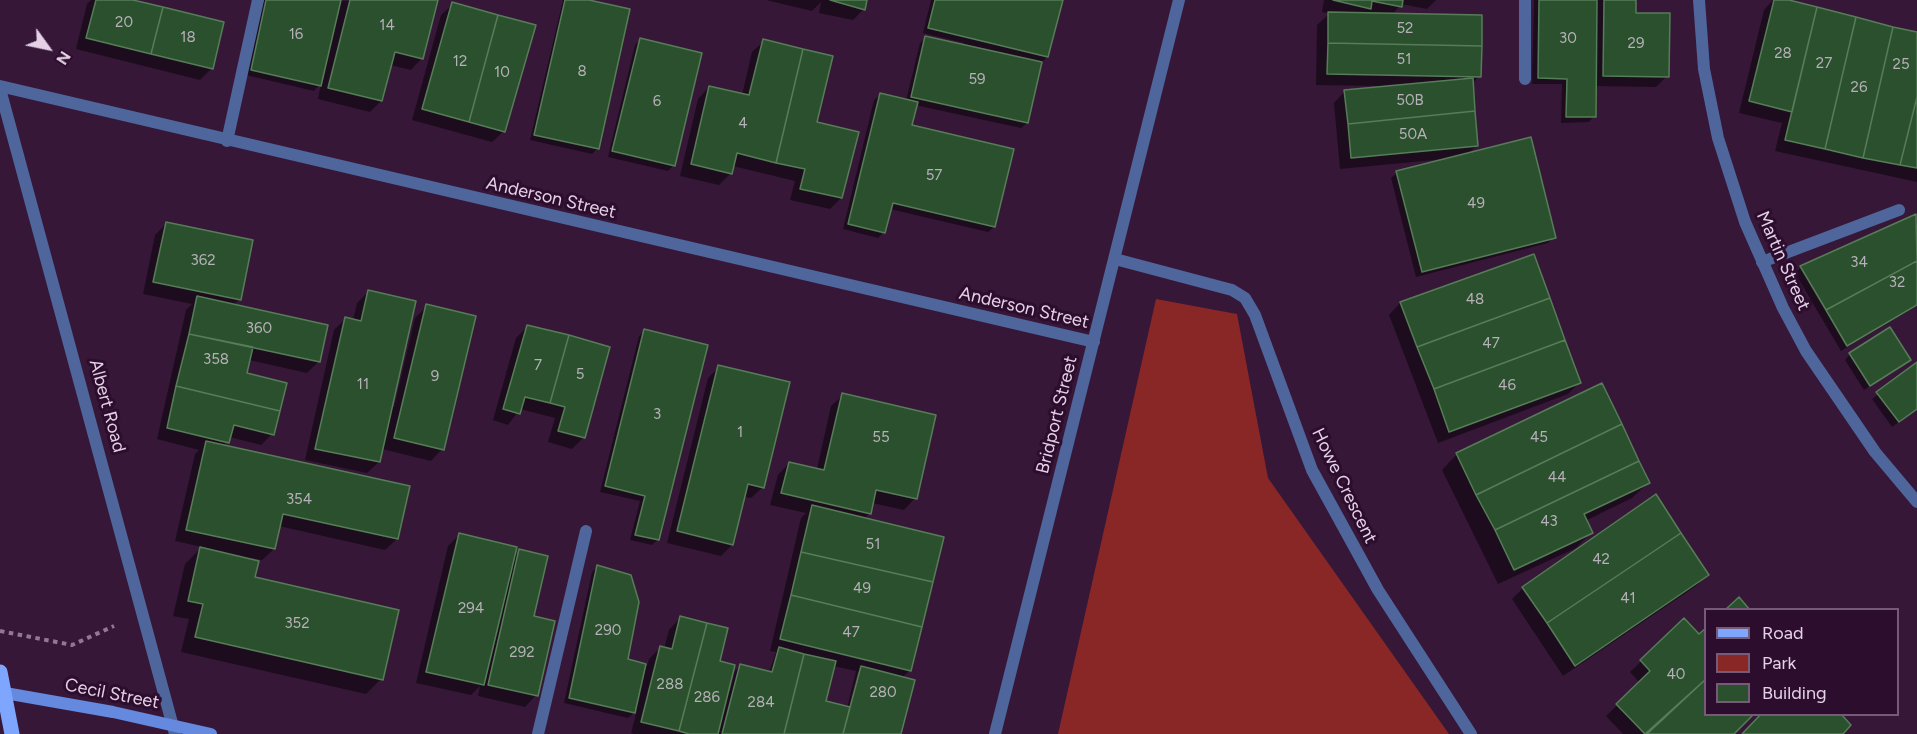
<!DOCTYPE html>
<style>
body{margin:0}
#map{position:relative;width:1917px;height:734px;overflow:hidden;background:#361738;font-family:Figtree,sans-serif}
canvas{display:block}
.legend{position:absolute;left:1704px;top:608px;width:195px;height:108px;box-sizing:border-box;background:#2c0d2e;border:2px solid #765b78;margin:0;padding:8px 10px;list-style:none;font-size:18px;color:#e5d1e6}
.legend li{display:flex;align-items:center;gap:12px;height:30px}
.legend b{width:30px;border:2px solid #765b78}
.north{position:absolute;left:18px;top:18px;width:60px;height:60px;-webkit-text-stroke:4px #2c0d2e;paint-order:stroke;rotate:123deg;font-size:16px;font-weight:700;line-height:24px;text-align:center;color:#e5d1e6}
.north::after{content:'';display:block;margin:auto;width:21px;height:27px;background:#e5d1e6;clip-path:polygon(50% 0,100% 100%,50% 72%,0 100%)}
</style>
<div id="map">
<canvas width="1917" height="734"></canvas>
<ul class="legend">
<li><b style="height:8px;background:#7fa6fe"></b>Road</li>
<li><b style="height:16px;background:#882726"></b>Park</li>
<li><b style="height:16px;background:#2b502d"></b>Building</li>
</ul>
<div class="north">N</div>
</div>
<script>
const ctx = document.querySelector('canvas').getContext('2d');
ctx.lineJoin = 'round';
function fill(path, color) { ctx.fillStyle = color; ctx.fill(path, 'evenodd'); }
const shape = rows => new Path2D(rows.map(r => 'M' + r).join(''));
function trace(path, color, width, dash) { ctx.strokeStyle = color; ctx.lineWidth = width; ctx.lineCap = dash ? 'butt' : 'round'; ctx.setLineDash(dash || []); ctx.stroke(path); }
function drawText(font, color, halo, rows, align = 'center') {
  ctx.font = font + ' Figtree,sans-serif'; ctx.lineWidth = 6; ctx.setLineDash([]); ctx.textBaseline = 'middle'; ctx.strokeStyle = halo; ctx.fillStyle = color; for (const [text, x, y, turn = 0] of rows) {
    ctx.save(); ctx.translate(x, y); ctx.rotate((+turn || 0) * Math.PI / 180); ctx.textAlign = isNaN(turn) ? turn : align; if (halo) ctx.strokeText(text, 0, 0); ctx.fillText(text, 0, 0); ctx.restore();
  }
}
fill(shape([
 [1156,299,1237,314,1268,478,1449,734,1058,734]
]), '#882726');
fill(shape([
 [91,0,139,0,137,2,212,68,200,80,76,49,87,4],
 [262,0,342,1,436,0,422,58,411,70,390,65,381,101,370,112,318,99,321,83,314,91,246,75],
 [563,0,582,0,598,148,592,154,530,140],
 [766,0,866,0,864,9,853,20,819,13,821,2,812,11],
 [931,0,1061,0,1047,57,1041,63,1027,123,1021,128,915,105,910,126,994,227,988,232,890,209,884,232,878,238,843,229,874,100,880,95,906,101,920,43,926,38,964,46,964,43,923,33],
 [1324,0,1436,0,1427,9,1401,4,1392,15,1479,76,1472,84,1477,145,1467,155,1554,237,1548,243,1416,277,1391,178,1397,173,1444,159,1340,169,1334,103,1345,91,1378,89,1378,86,1316,85,1317,25,1329,14,1322,12],
 [1534,0,1635,0,1635,14,1667,76,1656,87,1595,86,1594,116,1589,122,1561,123,1562,84,1532,84],
 [1773,0,1917,33,1917,182,1775,151,1782,123,1739,113,1764,10],
 [453,4,504,131,492,142,412,120,441,15],
 [641,39,700,54,673,166,668,171,608,157,635,45],
 [764,41,815,123,841,198,830,209,790,200,795,181,733,166,731,173,719,185,680,176,698,99,709,87,742,95,752,52],
 [1915,216,1917,306,1841,351,1795,273,1801,267],
 [166,224,239,299,233,306,319,361,307,373,249,360,245,374,272,434,261,445,229,437,223,447,397,539,385,550,279,526,274,549,262,560,251,558,251,561,253,578,381,679,366,694,181,652,189,619,173,616,185,564,202,547,175,541,195,454,199,450,157,439,186,310,192,304,143,294,155,235],
 [1533,256,1579,383,1568,394,1438,443,1389,315,1400,303],
 [368,292,391,407,394,407,415,318,427,306,442,449,431,461,382,449,379,462,367,473,305,460,334,330,345,319,353,320,357,303],
 [528,326,584,437,572,449,548,442,555,418,520,409,508,425,493,420,516,338],
 [645,330,657,540,652,545,630,540,640,501,600,492,639,336],
 [1850,354,1909,360,1864,390,1845,360],
 [1917,364,1917,409,1892,427,1872,399],
 [719,367,763,487,751,498,744,497,732,545,721,556,667,543,708,378],
 [843,395,915,498,904,510,872,503,870,513,863,519,910,670,902,678,899,734,634,734,631,733,637,710,628,718,564,703,592,572,597,567,627,660,647,666,649,659,660,648,664,649,669,630,680,618,718,663,727,690,730,690,735,671,741,665,769,673,776,652,770,651,801,518,806,513,770,505,778,475,789,463,817,469,831,406],
 [833,666,856,671,847,708,824,702],
 [858,672,861,672,850,715,847,714],
 [1457,454,1648,483,1632,498,1585,521,1591,532,1576,548,1498,584,1442,470],
 [459,535,512,559,520,551,533,617,536,695,525,707,478,696,480,686,471,695,416,683,448,546],
 [1707,575,1696,586,1563,676,1512,599,1523,588],
 [1684,620,1699,636,1706,630,1706,714,1732,734,1623,734,1606,716,1640,683,1630,672]
]), '#0007');
const building = shape([
 [96,0,133,0,163,7,151,54,86,38,96,0],
 [266,0,341,0,321,86,251,70,266,0],
 [350,0,438,0,423,59,395,52,382,101,328,88,350,0],
 [565,0,589,0,630,9,599,149,534,135,565,0],
 [830,0,867,0,865,10,830,0],
 [935,0,1063,0,1048,57,928,28,935,0],
 [1333,0,1403,0,1402,7,1372,1,1371,9,1333,0],
 [1539,0,1597,0,1596,117,1566,117,1567,79,1538,78,1539,0],
 [1604,0,1636,0,1636,13,1670,13,1669,77,1603,76,1604,0],
 [1774,0,1789,0,1817,7,1792,112,1749,101,1774,0],
 [452,2,498,15,469,122,422,109,452,2],
 [163,7,224,22,213,69,151,54,163,7],
 [1817,7,1856,17,1825,149,1785,140,1817,7],
 [1328,12,1482,15,1482,46,1328,43,1328,12],
 [498,15,536,25,505,132,469,122,498,15],
 [1856,17,1893,27,1863,158,1825,149,1856,17],
 [1893,27,1917,32,1917,97,1900,165,1863,158,1893,27],
 [925,36,1042,62,1028,123,911,97,925,36],
 [640,38,702,53,675,166,612,151,640,38],
 [763,39,803,49,776,163,737,153,732,174,691,164,709,86,749,95,763,39],
 [1328,43,1482,46,1481,77,1327,74,1328,43],
 [803,49,833,56,817,122,859,132,842,198,800,189,805,169,776,163,803,49],
 [1473,78,1475,111,1348,124,1344,90,1473,78],
 [880,93,918,102,912,125,1014,149,995,227,893,203,885,233,848,224,880,93],
 [1917,97,1917,168,1900,165,1917,97],
 [1475,111,1478,146,1351,158,1348,124,1475,111],
 [1531,137,1556,238,1422,272,1396,171,1531,137],
 [1916,214,1917,261,1826,310,1800,266,1916,214],
 [166,222,253,240,241,300,153,282,166,222],
 [1534,254,1550,298,1417,347,1400,302,1534,254],
 [1917,261,1917,305,1847,346,1826,310,1917,261],
 [368,290,416,301,380,462,315,449,345,317,361,321,368,290],
 [197,296,328,325,320,362,189,334,197,296],
 [1550,298,1565,340,1434,389,1417,347,1550,298],
 [426,304,476,316,444,450,394,438,426,304],
 [527,325,569,335,550,403,525,397,520,414,503,409,527,325],
 [1890,327,1911,360,1870,386,1849,353,1890,327],
 [644,329,708,345,659,540,635,535,645,496,605,486,644,329],
 [189,334,253,347,247,373,287,383,280,411,176,386,189,334],
 [569,335,610,347,585,438,558,431,565,407,550,403,569,335],
 [1565,340,1581,383,1449,432,1434,389,1565,340],
 [1917,362,1917,409,1899,422,1876,392,1917,362],
 [718,365,790,382,764,488,748,484,733,545,677,531,718,365],
 [1602,383,1622,424,1476,495,1456,453,1602,383],
 [176,386,280,411,274,435,234,425,229,443,167,428,176,386],
 [842,393,936,415,917,499,876,490,871,514,781,493,789,462,824,470,842,393],
 [1622,424,1639,461,1495,530,1476,495,1622,424],
 [206,441,410,486,398,539,283,514,275,549,186,530,206,441],
 [1639,461,1650,483,1584,514,1593,533,1514,570,1495,530,1639,461],
 [1656,494,1681,533,1547,623,1522,587,1656,494],
 [812,505,944,537,933,582,801,552,812,505],
 [459,533,517,547,484,685,426,672,459,533],
 [1681,533,1709,575,1575,666,1547,623,1681,533],
 [200,547,259,561,255,577,399,610,383,680,195,637,203,604,188,601,200,547],
 [519,549,548,556,534,616,555,621,538,696,488,685,519,549],
 [801,552,933,582,922,627,791,595,801,552],
 [597,565,631,575,639,602,628,659,646,664,635,713,569,698,597,565],
 [791,595,922,627,911,671,780,639,791,595],
 [1739,597,1750,610,1725,610,1739,597],
 [680,616,707,623,679,731,641,722,660,646,672,649,680,616],
 [1684,618,1699,634,1706,628,1706,679,1645,734,1616,704,1650,671,1640,660,1684,618],
 [707,623,728,628,720,661,735,665,718,734,689,734,679,731,707,623],
 [779,647,804,654,784,734,722,734,740,664,772,672,779,647],
 [804,654,836,661,826,701,850,707,843,734,784,734,804,654],
 [861,666,915,680,901,734,843,734,861,666],
 [1706,679,1706,714,1754,714,1734,734,1647,734,1706,679],
 [1761,714,1841,714,1851,725,1843,734,1742,734,1761,714]
]);
fill(building, '#2b502d');
trace(building, '#567d57', 1.5);
trace(shape([
 [0,631,72,645,114,626]
]), '#927893', 4, [4.5, 4.5]);
trace(shape([
 [1525,79,1525,0],
 [227,141,258,0],
 [1762,262,1899,210],
 [538,734,586,531]
]), '#4e669b', 12);
trace(shape([
 [1699,0,1704,69,1718,138,1745,222,1783,308,1806,351,1875,452,1917,502],
 [0,86,1094,342],
 [0,89,175,734],
 [1115,259,1232,290,1245,298,1255,315,1312,470,1378,590,1471,734],
 [995,734,1179,0]
]), '#4e669b', 12);
trace(shape([
 [5,693,113,712,211,734]
]), '#6489de', 12);
trace(shape([
 [0,672,12,734]
]), '#7fa6fe', 15);
drawText('15px', '#b6b1b8', null, [
 ["20",124,23],
 ["14",387,26],
 ["52",1405,29],
 ["16",296,35],
 ["18",188,38],
 ["30",1568,39],
 ["29",1636,44],
 ["28",1783,54],
 ["51",1404,60],
 ["12",460,62],
 ["27",1824,64],
 ["25",1901,65],
 ["8",582,72],
 ["10",502,73],
 ["59",977,80],
 ["26",1859,88],
 ["50B",1410,101],
 ["6",657,102],
 ["4",743,124],
 ["50A",1413,135],
 ["57",934,176],
 ["49",1476,204],
 ["362",203,261],
 ["34",1859,263],
 ["32",1897,283],
 ["48",1475,300],
 ["360",259,329],
 ["47",1491,344],
 ["358",216,360],
 ["7",538,366],
 ["5",580,375],
 ["9",435,377],
 ["11",363,385],
 ["46",1507,386],
 ["3",657,415],
 ["1",740,433],
 ["55",881,438],
 ["45",1539,438],
 ["44",1557,478],
 ["354",299,500],
 ["43",1549,522],
 ["51",873,545],
 ["42",1601,560],
 ["49",862,589],
 ["41",1628,599],
 ["294",471,609],
 ["352",297,624],
 ["290",608,631],
 ["47",851,633],
 ["292",522,653],
 ["40",1676,675],
 ["288",670,685],
 ["280",883,693],
 ["286",707,698],
 ["284",761,703]
]);
drawText('18px', '#e5d1e6', '#2c0d2e', [
 ["Anderson Street",551,198,13],
 ["Martin Street",1783,261,66],
 ["Anderson Street",1024,308,13],
 ["Albert Road",107,406,75],
 ["Bridport Street",1057,415,-76],
 ["Howe Crescent",1344,486,64],
 ["Cecil Street",112,694,11]
]);
</script>
